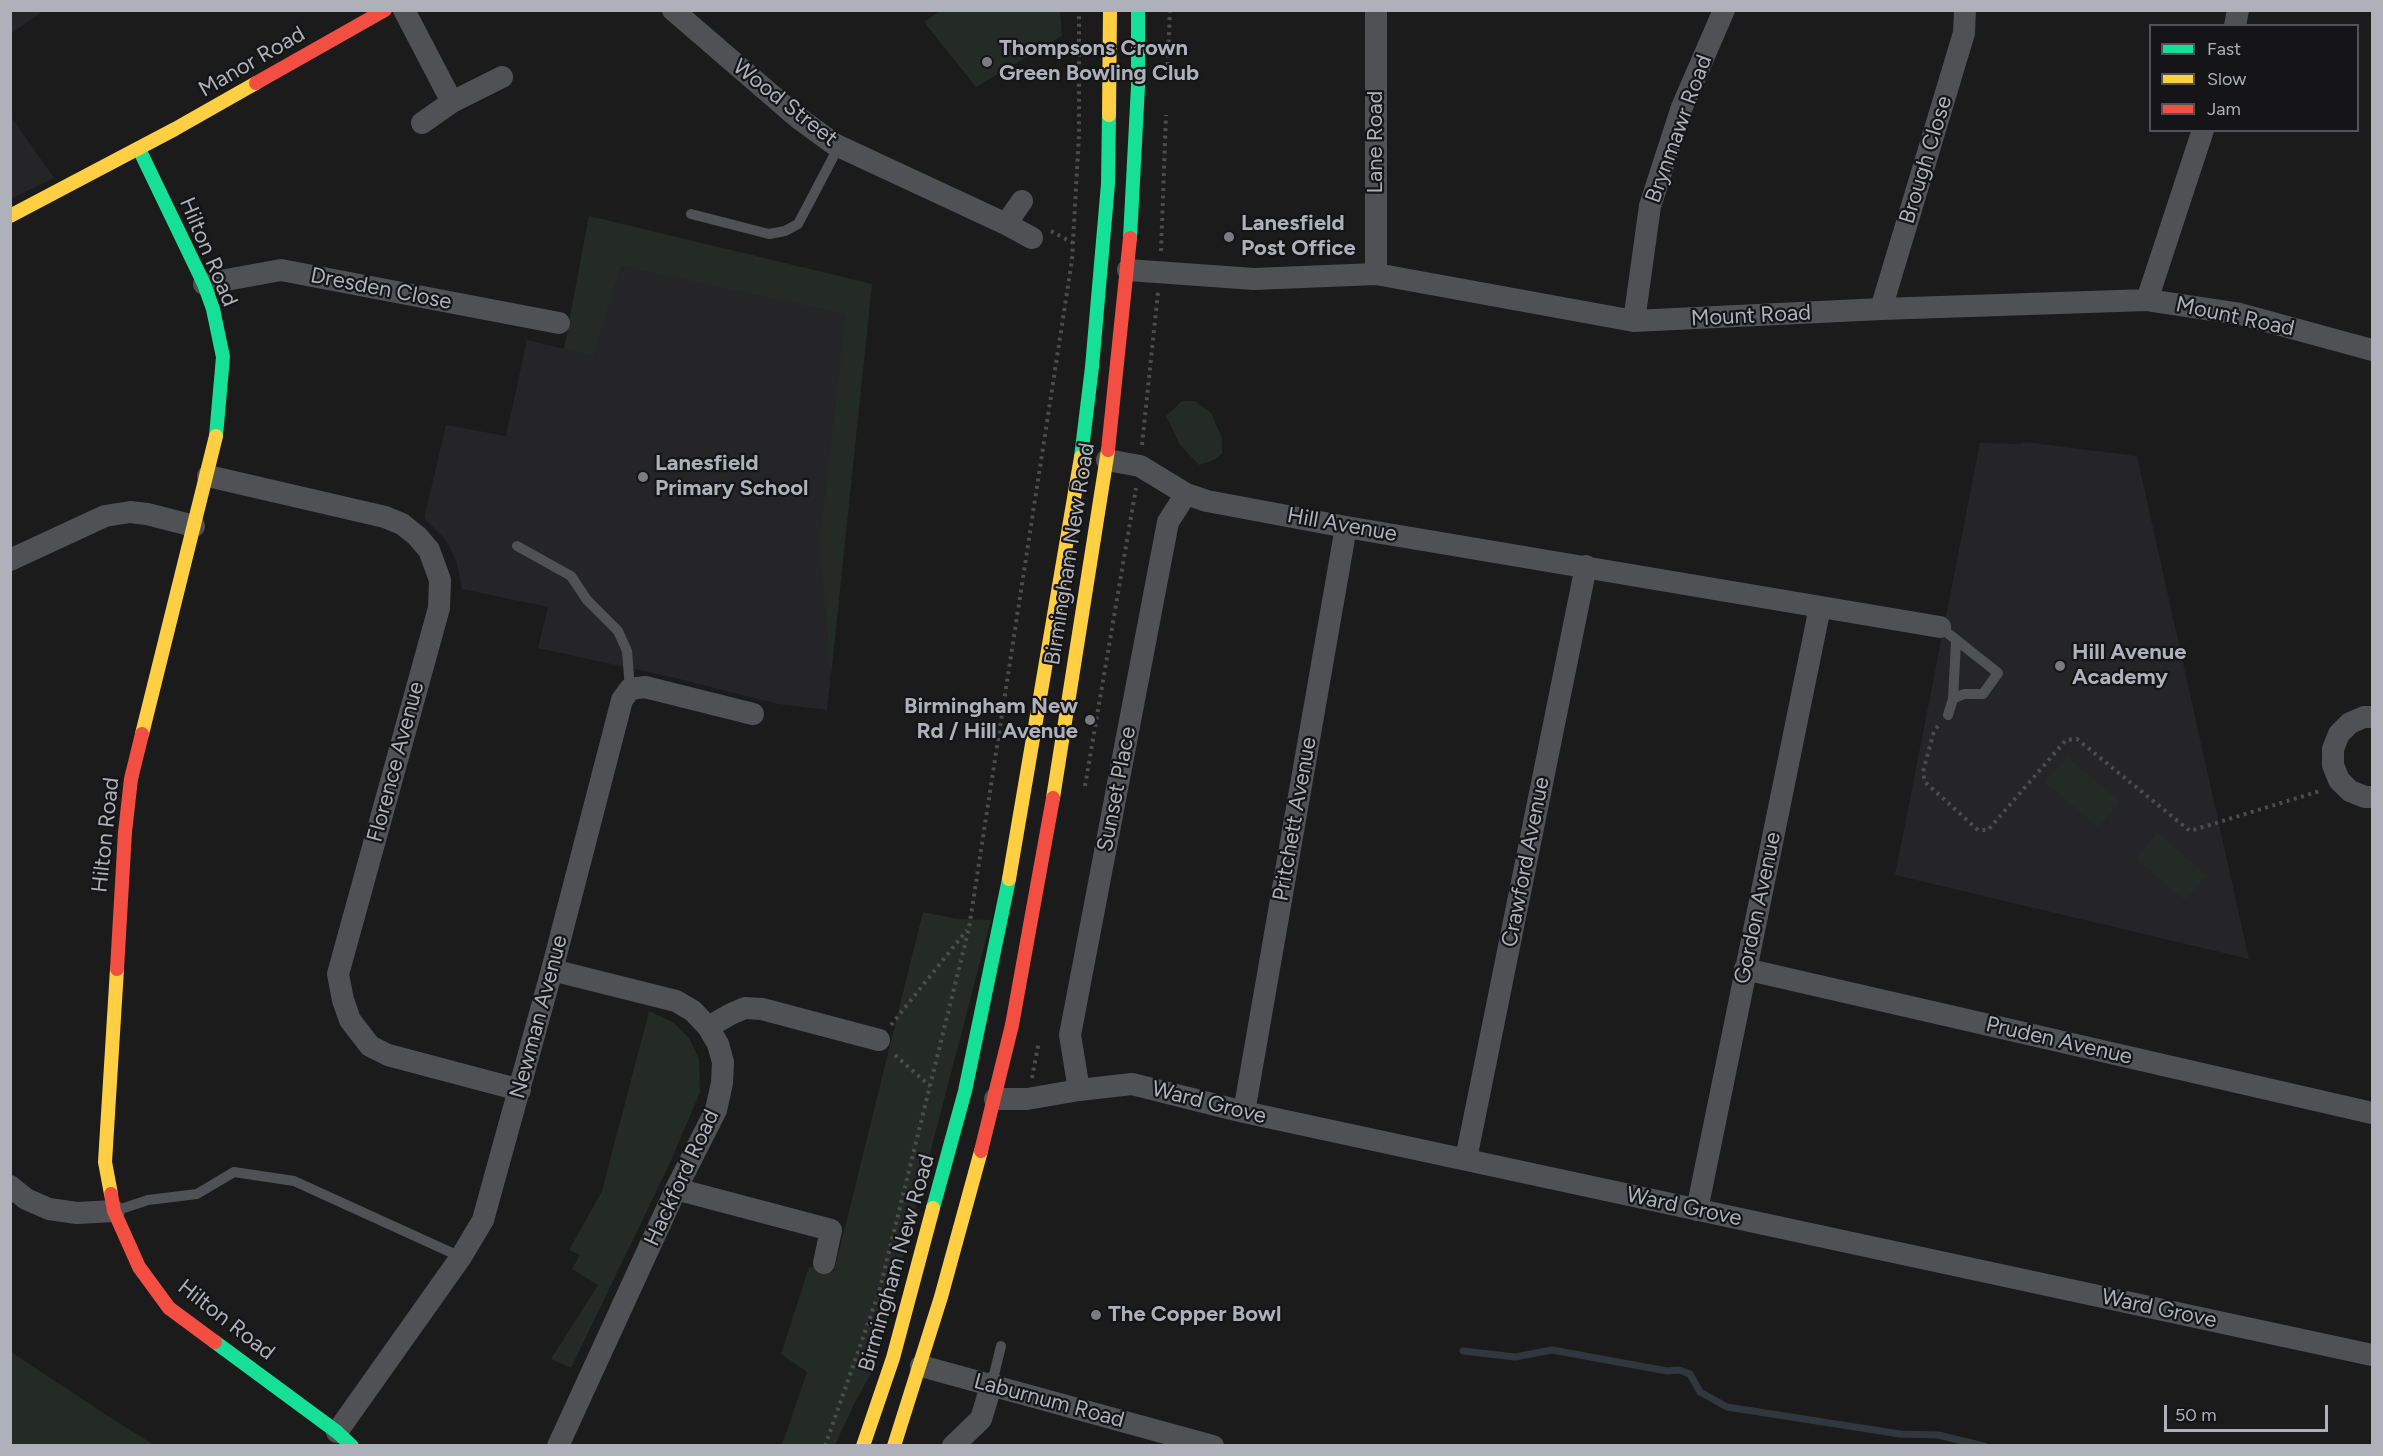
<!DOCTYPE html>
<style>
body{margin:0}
#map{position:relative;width:2383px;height:1456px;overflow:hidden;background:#1b1b1b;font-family:Figtree,sans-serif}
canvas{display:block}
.frame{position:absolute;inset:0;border:12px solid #aeb1ba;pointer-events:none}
.legend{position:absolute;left:2149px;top:24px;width:210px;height:108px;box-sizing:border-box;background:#151517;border:2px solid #525358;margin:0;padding:8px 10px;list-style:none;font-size:18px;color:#aeb1ba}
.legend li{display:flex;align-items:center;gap:12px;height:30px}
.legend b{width:30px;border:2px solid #525358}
.scale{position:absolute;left:2164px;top:1405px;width:164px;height:27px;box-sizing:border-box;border:3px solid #aeb1ba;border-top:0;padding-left:8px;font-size:18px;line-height:21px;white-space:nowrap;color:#aeb1ba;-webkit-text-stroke:4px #151517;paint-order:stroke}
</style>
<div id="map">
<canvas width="2383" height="1456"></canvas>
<div class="frame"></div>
<ul class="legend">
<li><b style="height:8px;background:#16e098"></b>Fast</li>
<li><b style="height:8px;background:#ffcf43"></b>Slow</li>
<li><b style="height:8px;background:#f24e42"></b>Jam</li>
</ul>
<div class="scale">50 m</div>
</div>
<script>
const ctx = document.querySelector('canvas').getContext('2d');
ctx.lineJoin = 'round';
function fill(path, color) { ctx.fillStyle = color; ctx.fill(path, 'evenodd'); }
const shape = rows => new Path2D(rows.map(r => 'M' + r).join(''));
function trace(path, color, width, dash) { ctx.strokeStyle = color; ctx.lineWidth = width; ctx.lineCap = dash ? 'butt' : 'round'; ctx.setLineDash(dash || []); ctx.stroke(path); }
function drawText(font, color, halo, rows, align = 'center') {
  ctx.font = font + ' Figtree,sans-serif'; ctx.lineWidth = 4.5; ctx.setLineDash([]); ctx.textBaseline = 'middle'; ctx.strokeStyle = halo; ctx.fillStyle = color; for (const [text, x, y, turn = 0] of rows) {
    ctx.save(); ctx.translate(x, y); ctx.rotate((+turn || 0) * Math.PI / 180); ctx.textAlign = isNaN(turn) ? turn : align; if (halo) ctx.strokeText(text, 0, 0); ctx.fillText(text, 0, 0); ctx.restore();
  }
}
fill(shape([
 [11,10,43,10,43,11,11,34],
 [10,115,54,178,10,199],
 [589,216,872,284,827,710,778,704,671,677,538,648,548,607,462,589,456,560,446,540,424,518,446,425,506,436,527,340,564,349],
 [2025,442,2137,456,2249,959,1895,875,1980,443,2020,444]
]), '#252527');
fill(shape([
 [940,11,1060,11,1062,36,976,87,924,22],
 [589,216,872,284,831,676,820,542,846,314,621,266,593,356,564,349],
 [1182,401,1195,401,1211,413,1222,438,1222,454,1214,460,1199,465,1180,445,1166,416],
 [2067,757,2120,802,2098,827,2045,782],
 [2157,833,2207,875,2185,900,2136,859],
 [923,912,958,919,991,920,874,1368,855,1402,835,1445,782,1445,807,1372,781,1354,809,1267,834,1271],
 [649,1011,673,1022,689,1038,699,1059,700,1092,670,1163,571,1368,551,1359,598,1285,572,1269,580,1255,569,1250,602,1191],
 [11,1352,105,1414,154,1445,11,1445]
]), '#242a25');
trace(shape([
 [1463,1351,1515,1357,1552,1350,1667,1371,1679,1370,1690,1374,1700,1392,1727,1407,1900,1434,1938,1435,1984,1446]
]), '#31373e', 7);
trace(shape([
 [1167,80,1170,10],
 [1051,231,1073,243],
 [1161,251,1166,115],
 [1142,445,1158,292],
 [1938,726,1934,731,1923,772,1925,782,1978,830,1988,830,2066,740,2077,739,2190,831,2320,791],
 [1085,786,1136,488],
 [891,1025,967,930],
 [895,1055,930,1086],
 [1032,1078,1039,1041],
 [825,1446,879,1292,969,928,1072,260,1079,134,1079,10]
]), '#4b4c4f', 4, [3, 4.5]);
trace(shape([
 [691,214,769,234,785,231,798,224,839,146],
 [517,546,571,576,587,600,618,631,627,651,630,689],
 [1940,627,1998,673,1983,694,1964,694,1953,699,1948,715],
 [1953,699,1956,642],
 [118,1210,148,1200,197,1194,234,1172,294,1181,461,1257],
 [992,1383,1001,1346]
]), '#505154', 10);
trace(shape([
 [404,10,452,102],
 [673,10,797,117,834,144,1006,224,1032,238],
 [1376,10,1376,274],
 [2235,26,2238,10],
 [422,123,452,102,502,77],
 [1006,224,1022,201],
 [1128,270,1254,279,1376,274,1634,321,1881,309,2147,300,2240,314,2372,350],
 [204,284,281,270,559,323],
 [2147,300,2203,130],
 [1881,309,1964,33,1965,10],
 [1634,321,1650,206,1682,107,1724,10],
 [1107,460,1140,466,1186,494,1207,501,1346,527,1940,627],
 [208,476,385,517,402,524,417,536,429,550,440,580,439,608,338,974,343,1000,350,1020,370,1046,388,1055,520,1090],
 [10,560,105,516,130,512,147,514,194,526],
 [2372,717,2364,717,2350,723,2339,734,2333,749,2333,765,2339,780,2350,791,2365,797,2372,797],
 [1745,969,2372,1113],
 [552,970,676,1001,693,1011,708,1027,718,1044,723,1062,722,1083,716,1110,676,1189,558,1446],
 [708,1027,731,1014,745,1008,762,1009,879,1040],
 [1079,1090,1070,1035,1168,522,1186,494],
 [995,1099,1027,1099,1079,1090,1132,1084,1244,1112,2372,1355],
 [1244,1112,1346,527],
 [1466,1159,1586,566],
 [10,1186,26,1199,49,1209,77,1213,114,1211],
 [676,1189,831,1230,824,1263],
 [1697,1210,1820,607],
 [921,1366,1213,1446],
 [337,1432,461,1257,483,1220,552,970,622,700,630,689,645,687,753,714],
 [953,1446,981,1419,992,1383]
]), '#505154', 22);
trace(shape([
 [139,149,204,284,213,309,223,357,216,436],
 [1130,238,1138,86,1138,10],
 [1081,457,1092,367,1108,184,1109,115],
 [933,1208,965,1091,1009,879],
 [215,1342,337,1432,352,1446]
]), '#16e098', 14);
trace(shape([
 [1109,115,1110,10],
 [10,216,175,129,256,83],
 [142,734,216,436],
 [1053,798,1108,450],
 [1009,879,1081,457],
 [111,1194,105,1162,117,969],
 [863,1446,893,1358,933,1208],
 [894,1446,941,1297,981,1151]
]), '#ffcf43', 14);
trace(shape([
 [256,83,385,10],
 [1108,450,1130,238],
 [117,969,125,832,131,779,142,734],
 [981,1151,1012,1025,1053,798],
 [111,1194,114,1211,139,1267,169,1308,215,1342]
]), '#f24e42', 14);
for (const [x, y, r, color] of [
 [987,62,6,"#7b7c82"],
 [1229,237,6,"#7b7c82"],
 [643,477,6,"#7b7c82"],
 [2060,666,6,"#7b7c82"],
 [1090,720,6,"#7b7c82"],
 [1096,1315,6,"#7b7c82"]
]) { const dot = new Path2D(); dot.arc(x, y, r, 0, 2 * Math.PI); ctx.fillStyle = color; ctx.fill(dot); trace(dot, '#151517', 2); }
drawText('bold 22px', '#aeb1ba', '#151517', [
 ["Thompsons Crown",999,49],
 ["Green Bowling Club",999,74],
 ["Lanesfield",1241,224],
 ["Post Office",1241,249],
 ["Lanesfield",655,464],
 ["Primary School",655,489],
 ["Hill Avenue",2072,653],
 ["Academy",2072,678],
 ["Birmingham New",1078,707,"right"],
 ["Rd / Hill Avenue",1078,732,"right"],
 ["The Copper Bowl",1108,1315]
], 'left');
drawText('22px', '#aeb1ba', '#151517', [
 ["Manor Road",252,62,-30],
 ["Wood Street",785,103,38],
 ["Brynmawr Road",1679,129,-70],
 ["Lane Road",1376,142,-90],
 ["Brough Close",1926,160,-73],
 ["Hilton Road",208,252,67],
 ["Dresden Close",381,289,11],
 ["Mount Road",1751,316,-3],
 ["Mount Road",2235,317,12],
 ["Hill Avenue",1342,525,10],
 ["Birmingham New Road",1070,554,-81],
 ["Florence Avenue",396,762,-75],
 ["Sunset Place",1117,789,-79],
 ["Pritchett Avenue",1295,819,-80],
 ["Hilton Road",106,835,-84],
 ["Crawford Avenue",1526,862,-79],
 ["Gordon Avenue",1758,908,-78],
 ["Newman Avenue",539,1017,-75],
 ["Pruden Avenue",2059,1041,13],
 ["Ward Grove",1209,1103,14],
 ["Hackford Road",682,1178,-65],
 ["Ward Grove",1684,1207,12],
 ["Birmingham New Road",897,1263,-74],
 ["Ward Grove",2159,1309,12],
 ["Hilton Road",226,1320,38],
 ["Laburnum Road",1049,1401,15]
]);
</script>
